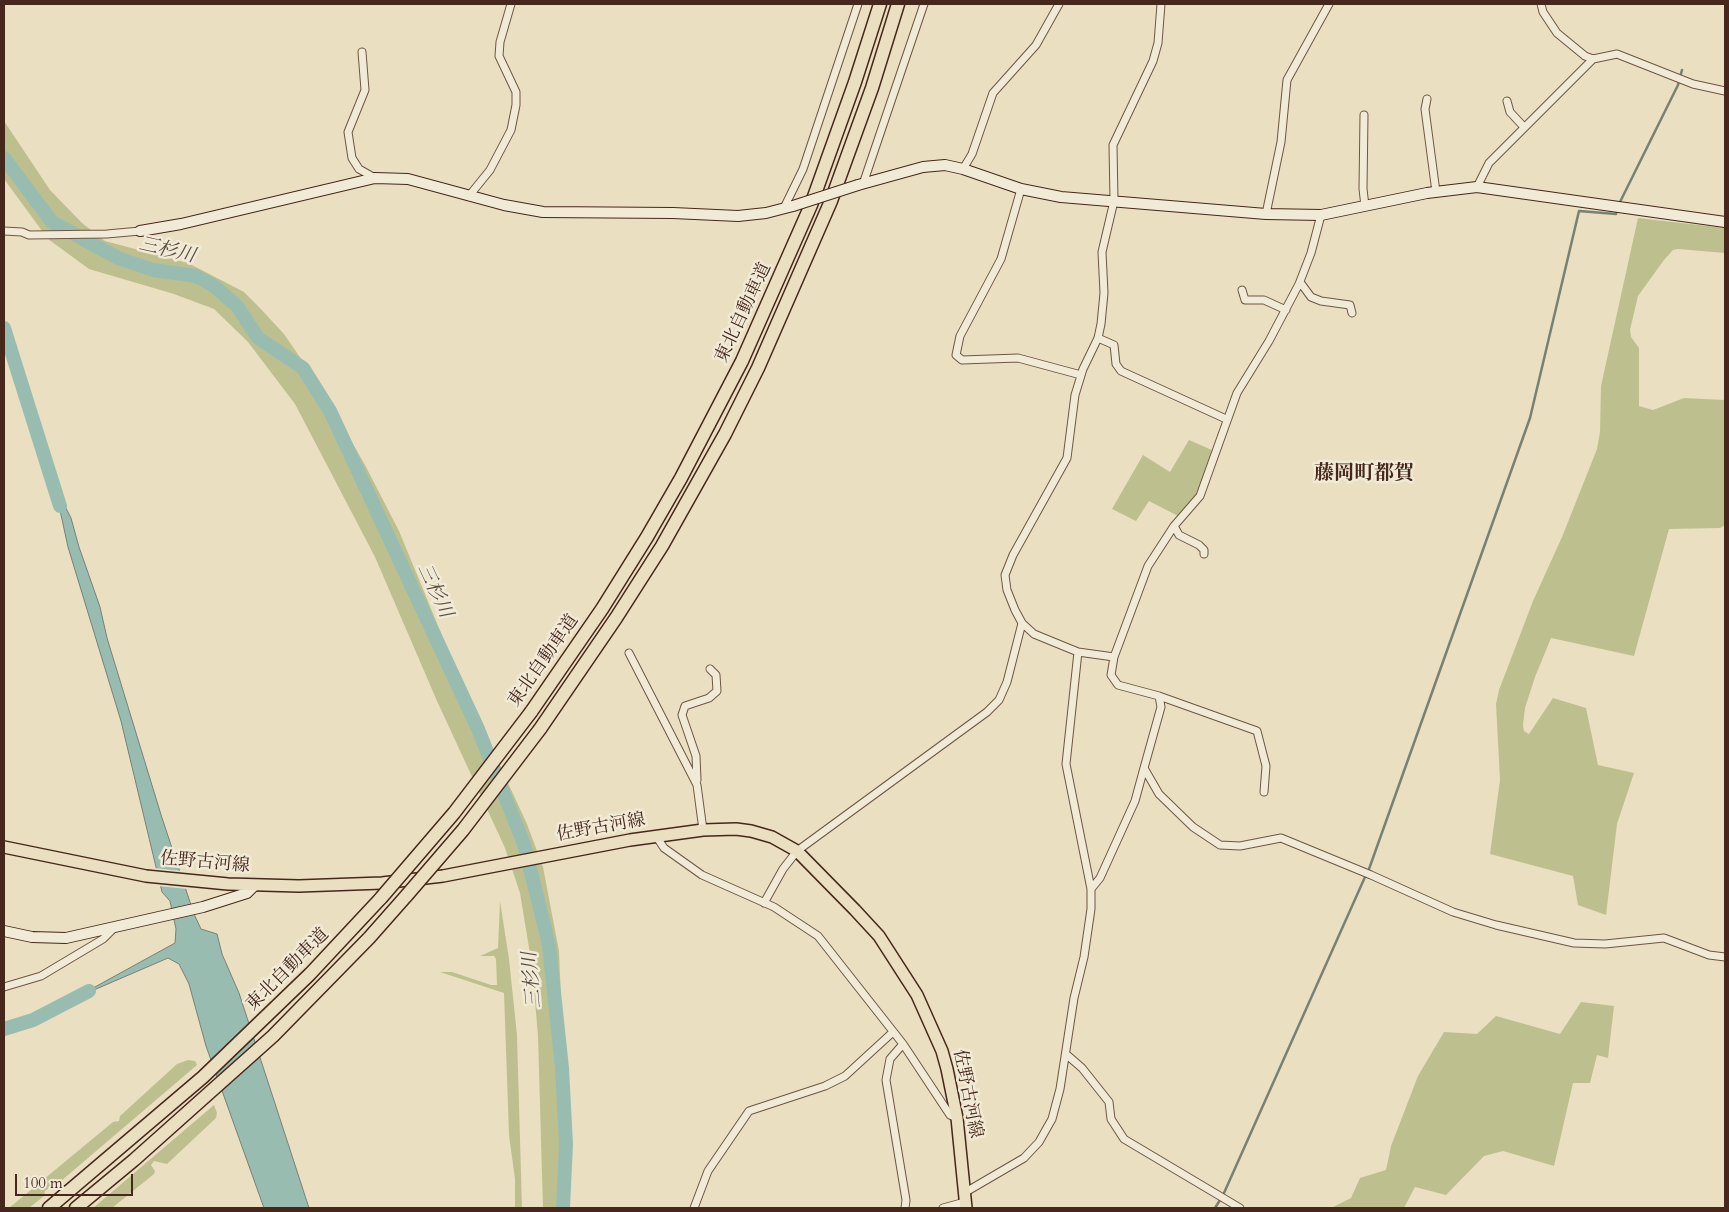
<!DOCTYPE html>
<meta charset="utf-8">
<style>
body{margin:0}
#map{position:relative;width:1729px;height:1212px;overflow:hidden;background:#eadfc1;font-family:Cardo,serif}
canvas{display:block}
.frame{position:absolute;inset:0;border:5px solid #46271b;pointer-events:none}
.scale{position:absolute;left:15px;top:1174px;width:118px;height:22px;box-sizing:border-box;border:2px solid #46271b;border-top:0;padding-left:6px;font-size:15px;line-height:18px;white-space:nowrap;color:#46271b;-webkit-text-stroke:4px #f1ead7;paint-order:stroke}
</style>
<div id="map">
<canvas width="1729" height="1212"></canvas>
<div class="frame"></div>
<div class="scale">100 m</div>
</div>
<script>
const ctx = document.querySelector('canvas').getContext('2d');
ctx.lineJoin = 'round';
function fill(path, color) { ctx.fillStyle = color; ctx.fill(path, 'evenodd'); }
const shape = rows => new Path2D(rows.map(r => 'M' + r).join(''));
function trace(path, color, width, dash) { ctx.strokeStyle = color; ctx.lineWidth = width; ctx.lineCap = dash ? 'butt' : 'round'; ctx.setLineDash(dash || []); ctx.stroke(path); }
function drawText(font, color, halo, rows, align = 'center') {
  ctx.font = font + ' Cardo,"Noto Serif JP",serif'; ctx.lineWidth = 5; ctx.setLineDash([]); ctx.textBaseline = 'middle'; ctx.strokeStyle = halo; ctx.fillStyle = color; for (const [text, x, y, turn = 0] of rows) {
    ctx.save(); ctx.translate(x, y); ctx.rotate((+turn || 0) * Math.PI / 180); ctx.textAlign = isNaN(turn) ? turn : align; if (halo) ctx.strokeText(text, 0, 0); ctx.fillText(text, 0, 0); ctx.restore();
  }
}
fill(shape([
 [4,121,50,190,82,223,105,241,188,263,244,292,259,307,284,334,321,388,365,465,399,531,462,684,527,824,543,867,559,951,570,1208,543,1208,538,1036,532,966,520,893,505,848,437,701,375,557,295,404,248,342,214,309,174,294,89,269,48,239,4,179],
 [1638,218,1725,228,1725,253,1678,249,1673,250,1664,260,1638,296,1630,330,1631,337,1639,348,1639,406,1653,410,1684,398,1725,400,1725,525,1720,528,1669,529,1634,656,1551,638,1535,677,1525,708,1523,725,1524,731,1529,734,1553,698,1586,708,1598,765,1634,773,1617,824,1606,915,1578,905,1573,876,1490,854,1500,780,1496,704,1499,690,1533,601,1562,537,1597,449,1600,432,1601,386],
 [1189,440,1214,451,1198,492,1178,516,1149,501,1136,521,1112,509,1143,455,1170,472],
 [500,901,509,959,517,1035,522,1208,515,1208,515,1179,509,1135,504,993,440,972,452,972,491,985,497,985,496,959,494,956,480,956,498,948],
 [1581,1002,1614,1006,1608,1058,1597,1055,1590,1083,1573,1083,1554,1166,1503,1151,1484,1156,1446,1195,1415,1187,1404,1208,1331,1208,1351,1198,1360,1178,1386,1170,1391,1146,1418,1076,1444,1032,1477,1034,1496,1016,1560,1034],
 [188,1060,195,1061,197,1065,54,1187,50,1187,45,1191,44,1196,29,1208,9,1208,113,1122,119,1121,120,1116,177,1064],
 [214,1105,217,1113,216,1118,167,1164,154,1161,151,1165,155,1171,154,1174,112,1208,93,1208]
]), '#bdc08e');
const water = shape([
 [55,487,71,518,79,547,100,607,107,638,162,818,194,914,201,929,217,934,222,954,239,993,309,1208,264,1208,206,1046,189,984,179,964,168,958,73,999,175,943,176,929,170,901,162,892,121,721,68,547,55,487]
]);
fill(water, '#98bdb0');
trace(water, '#778174', 1);
fill(shape([
 [154,868,182,871,188,889,158,886]
]), '#eadfc1');
trace(shape([
 [1619,204,1678,85,1682,70],
 [1369,869,1530,418,1579,211,1616,214,1617,209],
 [1224,1193,1365,877],
 [1215,1208,1220,1200]
]), '#778174', 2.5);
trace(shape([
 [4,158,52,222,118,258,153,270,196,276,214,286,237,306,258,338,303,368,330,411,478,729,524,844,549,945,562,1068,566,1144,563,1208],
 [4,328,60,506],
 [4,1029,33,1020,89,991]
]), '#98bdb0', 14);
const street = shape([
 [1541,4,1543,12,1557,33,1585,56,1593,59,1617,54,1693,84,1725,91],
 [362,52,365,90,348,132,352,158,359,169,375,178],
 [1427,99,1425,109,1436,192],
 [1507,101,1510,112,1524,127],
 [1364,115,1363,189,1365,206],
 [963,169,972,154,993,93,1036,45,1059,4],
 [863,184,924,4],
 [1477,187,1489,163,1593,59],
 [1021,189,1001,259,960,336,956,355,962,360,1018,358,1081,375],
 [469,196,490,170,511,130,516,105,516,92,499,56,500,42,511,4],
 [784,208,803,169,858,4],
 [1266,214,1281,142,1287,80,1329,4],
 [4,231,22,232,29,235,107,234,140,231],
 [1300,282,1311,297,1321,301,1350,305,1352,313],
 [1242,290,1245,300,1264,300,1286,310],
 [1098,338,1114,345,1116,364,1121,371,1226,419],
 [1174,526,1179,535,1199,545,1204,550,1204,554],
 [629,653,697,785,703,830],
 [1114,657,1078,652,1034,634,1022,623,1015,610,1007,590,1005,575,1013,555,1067,458,1075,395,1083,369,1098,338,1101,324,1104,293,1102,252,1114,201,1113,145,1153,61,1158,43,1161,4],
 [1159,696,1257,731,1266,766,1264,792],
 [1144,768,1161,707,1159,696,1118,685,1111,675,1114,657,1148,566,1174,526,1200,496,1237,393,1269,341,1299,284,1311,253,1321,215],
 [697,780,696,756,682,715,685,706,709,698,717,691,716,675,710,669],
 [656,836,664,848,702,875,774,907,818,936,903,1044,950,1115,957,1118],
 [1091,889,1100,878,1135,801,1144,768,1159,794,1193,827,1220,845,1240,846,1281,838,1371,875,1453,912,1496,925,1574,943,1605,944,1664,938,1709,955,1725,957],
 [764,903,783,869,797,851,987,712,999,700,1007,682,1022,623],
 [4,987,41,976,103,939,114,928],
 [903,1044,890,1059,886,1080,906,1200,905,1208],
 [1067,1055,1082,1068,1109,1102,1111,1119,1124,1139,1240,1208],
 [964,1193,1024,1158,1039,1142,1052,1119,1060,1089,1074,998,1084,957,1091,909,1091,889,1066,764,1078,652],
 [694,1208,708,1171,749,1111,825,1086,845,1076,893,1032],
 [943,1208,965,1202]
]);
const secondary = shape([
 [858,185,923,167,945,165,963,169,1021,189,1061,197,1266,214,1321,215,1427,193,1477,187,1725,222],
 [140,231,181,224,375,178,408,179,504,205,543,212,673,213,738,216,766,213,793,206],
 [4,931,32,937,66,938,203,907,247,893,255,885]
]);
const primary = shape([
 [4,847,146,876,228,884,299,886,382,883,443,876,630,840,703,830,736,829,751,831,772,837,797,851,855,910,879,936,917,995,942,1051,947,1069,957,1118,966,1208]
]);
const highway = shape([
 [531,712,602,609,647,537,681,478,742,361,811,205,855,82,880,4],
 [540,729,616,618,662,546,725,434,758,368,831,201,872,88,898,4],
 [49,1208,203,1077,310,974,381,898],
 [76,1208,134,1160,273,1036,369,938,407,895]
]);
trace(street, '#6f5544', 9);
trace(secondary, '#46271b', 12);
trace(primary, '#46271b', 14);
trace(highway, '#46271b', 15);
trace(street, '#f1ead7', 7);
trace(secondary, '#f1ead7', 10);
trace(primary, '#eadfc1', 11);
trace(highway, '#eadfc1', 12);
const secondaryBridge = shape([
 [793,206,858,185]
]);
const highwayBridge = shape([
 [407,895,463,830,540,729],
 [381,898,454,813,531,712]
]);
trace(secondaryBridge, '#46271b', 12, []);
trace(highwayBridge, '#46271b', 15, []);
trace(secondaryBridge, '#f1ead7', 10);
trace(highwayBridge, '#eadfc1', 12);
drawText('18px', '#46271b', '#f1ead7', [
 ["東北自動車道",744,313,-65],
 ["東北自動車道",544,661,-55],
 ["佐野古河線",601,828,-10],
 ["佐野古河線",205,863,5],
 ["東北自動車道",288,970,-45],
 ["佐野古河線",967,1094,79]
]);
drawText('italic 19px', '#5a4c40', '#f1ead7', [
 ["三杉川",167,251,13],
 ["三杉川",434,591,65],
 ["三杉川",533,980,-95]
]);
drawText('bold 20px', '#46271b', '#f1ead7', [
 ["藤岡町都賀",1364,474]
]);
</script>
